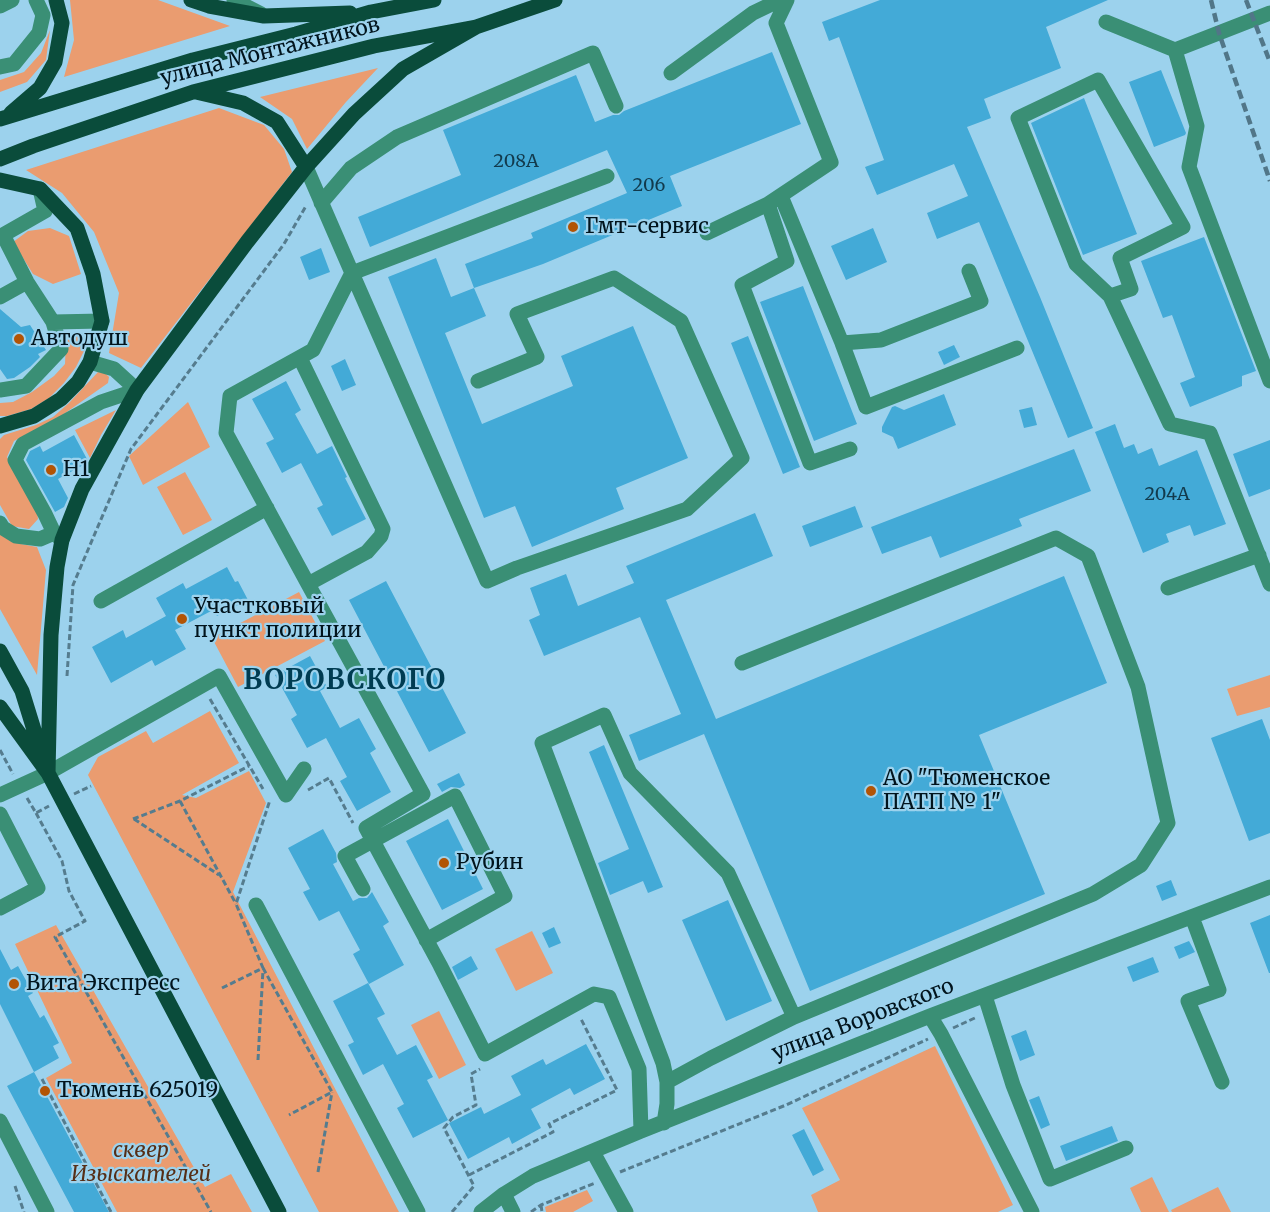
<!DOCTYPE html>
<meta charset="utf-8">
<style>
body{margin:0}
canvas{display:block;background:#9cd2ed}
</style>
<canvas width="1270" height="1212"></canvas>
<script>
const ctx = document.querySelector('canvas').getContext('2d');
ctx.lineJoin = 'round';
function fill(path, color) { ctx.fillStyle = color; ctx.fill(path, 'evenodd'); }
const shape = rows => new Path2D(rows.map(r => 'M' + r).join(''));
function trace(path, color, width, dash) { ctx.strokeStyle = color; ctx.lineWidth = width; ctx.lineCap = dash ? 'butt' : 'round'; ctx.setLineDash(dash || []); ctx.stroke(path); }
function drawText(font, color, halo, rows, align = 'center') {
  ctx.font = font + ' Merriweather,serif'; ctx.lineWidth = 4.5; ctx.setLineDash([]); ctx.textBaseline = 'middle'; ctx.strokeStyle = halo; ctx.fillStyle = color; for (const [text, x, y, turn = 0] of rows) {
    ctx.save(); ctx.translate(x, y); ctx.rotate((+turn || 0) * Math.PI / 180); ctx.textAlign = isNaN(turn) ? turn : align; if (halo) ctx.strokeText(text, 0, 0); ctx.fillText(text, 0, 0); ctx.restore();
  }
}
fill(shape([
 [70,0,158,0,230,26,64,77,74,40],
 [50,30,46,60,27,82,0,92,0,80,24,72,41,53],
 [378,68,346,102,307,149,292,119,260,97],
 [219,108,264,125,284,149,292,172,141,368,109,353,119,293,94,232,62,193,26,170],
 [50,228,69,236,81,274,53,284,33,274,13,242,28,231],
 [71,335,78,336,84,342,84,351,76,367,64,383,49,398,31,409,7,416,0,416,0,403,13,402,32,392,54,376,65,364,66,341],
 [98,372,105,373,109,377,108,383,61,416,14,441,7,457,37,511,38,519,29,529,12,526,0,505,0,439,4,435,36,425,53,417,69,403],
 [188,402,210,447,143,485,129,456],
 [116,410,101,435,90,458,75,430],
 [185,472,212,520,183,535,157,487],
 [0,530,21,544,37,547,46,570,37,675,0,609],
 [299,592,325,641,238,687,212,638],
 [1270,675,1270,707,1237,716,1227,689],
 [210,711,239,763,182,795,196,798,249,771,266,803,233,892,399,1212,319,1212,88,775,98,757,146,731,153,743],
 [56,925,205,1187,231,1174,252,1212,117,1212,46,1078,72,1063,15,944],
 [532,931,553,973,516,991,495,949],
 [439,1011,466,1065,439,1079,411,1025],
 [935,1046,1013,1205,998,1212,818,1212,811,1195,840,1180,802,1108],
 [1152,1177,1169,1212,1141,1212,1130,1188],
 [1218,1187,1231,1212,1172,1212,1171,1210],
 [587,1190,593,1201,573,1212,546,1212,545,1207]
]), '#ea9c70');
fill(shape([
 [880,0,1108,0,1046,27,1061,68,984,99,991,118,967,127,1040,297,1093,428,1068,438,979,222,937,239,927,213,968,196,954,164,877,195,865,167,884,160,839,37,829,41,822,22],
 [772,52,801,124,670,176,682,206,543,264,474,288,465,264,533,238,531,233,627,193,607,150,370,247,358,217,461,175,443,130,576,75,595,122,613,115,619,115,624,111],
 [1161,70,1186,133,1185,135,1154,147,1129,82],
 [1084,98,1137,234,1083,255,1031,123],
 [873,228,887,262,846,280,831,246],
 [1204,237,1256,371,1242,376,1242,386,1190,407,1180,383,1195,377,1172,315,1163,318,1141,261],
 [321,248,330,272,309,280,300,257],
 [436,258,451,297,474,288,486,316,445,333,482,424,573,386,561,356,633,326,688,458,616,488,624,509,532,547,515,506,484,518,388,277],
 [803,286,857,424,814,441,760,302],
 [0,309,21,327,30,325,46,350,38,354,40,357,30,367,14,378,7,379,0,369],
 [748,336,800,467,783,474,731,343],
 [954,345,960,357,944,365,938,352],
 [345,359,356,385,342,391,331,366],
 [286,381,301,410,295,414,317,454,332,446,347,477,345,478,366,519,332,536,317,508,323,505,301,463,282,473,266,443,274,439,252,399],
 [944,394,956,425,898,449,893,437,882,432,882,427,892,407,895,406,904,410],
 [1032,407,1037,425,1024,428,1019,410],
 [1115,424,1124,448,1134,444,1138,454,1152,448,1159,466,1197,450,1226,524,1194,536,1190,525,1166,534,1169,542,1143,553,1095,432],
 [74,435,87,459,85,464,58,479,68,498,64,507,55,512,26,460,30,451,40,446,43,452],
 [1270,440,1270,489,1249,497,1233,454],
 [1074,449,1091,491,1019,519,1022,526,940,558,931,536,882,554,871,527],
 [855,506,863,527,810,547,802,526],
 [755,513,773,556,666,600,716,719,1064,576,1107,683,979,735,1045,894,810,991,704,734,639,761,629,735,681,714,640,617,544,656,529,620,540,615,530,588,566,574,578,606,634,583,626,566],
 [227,567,235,582,238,581,248,600,217,616,213,610,175,630,186,649,155,666,152,660,111,683,92,647,123,630,126,638,166,616,156,598,183,583,186,589],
 [386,581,466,733,429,752,349,600],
 [310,656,327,687,320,691,340,728,359,718,376,749,370,753,391,792,357,811,340,781,347,777,326,738,307,748,291,719,297,715,275,675],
 [1262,719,1270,740,1270,833,1249,841,1211,738],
 [604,745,663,887,648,893,643,881,610,895,598,863,629,849,589,752],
 [459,773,465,785,460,788,451,787,442,792,437,784],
 [448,819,483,889,442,910,406,841],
 [323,829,336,853,337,862,333,864,353,901,359,898,367,898,372,892,389,922,383,926,404,965,369,984,353,954,360,950,339,911,319,921,303,892,310,889,288,848],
 [1171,880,1177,895,1162,901,1156,886],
 [728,900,772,1001,726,1021,682,920],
 [1270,915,1270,973,1269,973,1250,923],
 [554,927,561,943,549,948,542,933],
 [1189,941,1195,952,1179,959,1174,947],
 [0,949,11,970,18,966,33,993,28,996,40,1018,44,1015,59,1043,53,1046,59,1058,34,1072,0,1004],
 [471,956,478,969,458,980,452,967],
 [1153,957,1159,972,1133,982,1127,967],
 [368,983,385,1014,377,1018,397,1055,416,1045,433,1077,427,1080,448,1120,413,1138,397,1108,404,1104,383,1064,363,1075,348,1045,354,1042,333,1001],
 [1026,1030,1035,1055,1020,1061,1011,1036],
 [586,1044,605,1079,574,1095,570,1088,531,1109,541,1128,512,1144,509,1137,468,1159,449,1123,481,1107,484,1114,521,1095,511,1076,543,1059,546,1065],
 [34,1072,109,1212,74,1212,7,1086],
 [1039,1096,1050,1125,1041,1129,1029,1100],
 [1112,1126,1118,1141,1066,1161,1060,1146],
 [804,1129,824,1170,813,1176,792,1135]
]), '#43aad7');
trace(shape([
 [67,676,73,585,131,449,284,244,306,206],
 [210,699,263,789],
 [0,750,13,774],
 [308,790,329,778,353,823],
 [74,794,91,786],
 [27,798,36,813,49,806],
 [180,801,236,904],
 [36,813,62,861,69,891,85,921,55,937,211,1212],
 [133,819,180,801,249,766],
 [134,819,219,875],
 [263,968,332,1092,289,1115],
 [222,988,263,968,236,904,270,800],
 [953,1028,977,1017],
 [258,1060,263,970],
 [42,1079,111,1212],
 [318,1172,332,1092],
 [620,1172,786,1105,928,1039],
 [469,1175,553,1132,549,1124,617,1090,581,1019],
 [15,1186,24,1212],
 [541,1205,542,1212],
 [452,1212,474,1186,444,1128,453,1117,476,1105,471,1074,480,1069],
 [531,1212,541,1205,595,1183]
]), '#557c8e', 3, [6, 3]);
trace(shape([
 [234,0,261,14],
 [0,6,12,0],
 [1106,22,1175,50,1197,126,1189,167,1270,381],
 [1175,50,1270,13],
 [0,67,14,64,39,33,43,15,36,0],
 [671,73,753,13,780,0],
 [306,167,352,273,607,176],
 [40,189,45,211,3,235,27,282,53,322,102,321],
 [781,196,842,343,866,407,1017,348],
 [321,203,351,168,397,137,593,53,616,106],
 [768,204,787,261,742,285,810,463,850,449],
 [707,233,768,204,831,162,776,23,787,0],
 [1110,296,1131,289,1120,258,1183,227,1098,80,1018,118,1076,264,1110,296,1170,424,1210,433,1270,584],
 [0,297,27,282],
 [842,343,881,340,981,301,969,271],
 [300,358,383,529,381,536,367,552,308,584,423,794,366,828,440,965,485,1054,594,994,609,997,639,1069,641,1131],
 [0,390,26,386,61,349,53,322],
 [0,523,3,528,16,536,40,539,54,533],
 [62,540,54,533,45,514,15,460,23,444,101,402,137,390,114,369,90,362],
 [308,584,226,433,230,396,313,350,352,273,487,581,517,568,687,509,742,458,681,321,614,278,517,314,537,357,478,381],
 [1168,588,1259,555],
 [101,601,267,508],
 [0,795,48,773,219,676,286,795,304,769],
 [0,814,38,888,0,908],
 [363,889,345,856,455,796,505,896,426,940],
 [256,905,418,1212],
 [1192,917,1219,990,1188,1001,1222,1082],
 [985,996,1013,1085,1050,1179,1126,1148],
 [930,1016,941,1034,1032,1212],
 [667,1082,663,1063,542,743,604,715,630,773,728,873,794,1017],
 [0,1121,47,1212],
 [664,1123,667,1104,667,1082,711,1058,794,1017,1093,894,1141,865,1168,823,1138,687,1088,556,1056,538,742,663],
 [593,1152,626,1212],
 [504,1194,513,1212],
 [481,1212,504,1194,533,1176,641,1131,930,1016,1270,887]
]), '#3a8f75', 15);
trace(shape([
 [191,0,209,6,264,16,350,13],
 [196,92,243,103,277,122,306,167],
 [11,113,40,88,55,62,62,23,56,0],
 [0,119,193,60,296,34,371,12,434,0],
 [0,159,33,146,193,92,374,46,476,27,555,0],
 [0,180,40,189,77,228,93,274,102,321,90,362,78,382,61,399,34,416,0,426],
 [0,651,22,691,43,759],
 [0,707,48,773,279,1212],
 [48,773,51,635,57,567,62,540,82,489,137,390,247,242,306,167,354,114,403,69,476,27]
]), '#0a4c3b', 15);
trace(shape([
 [1211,0,1219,33,1270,181],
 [1246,0,1270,62]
]), '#517688', 4.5, [9, 4.5]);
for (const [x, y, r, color] of [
 [573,227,6,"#b25405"],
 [19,339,6,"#b25405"],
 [51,470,6,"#b25405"],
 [182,619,6,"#b25405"],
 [871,791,6,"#b25405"],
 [444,863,6,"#b25405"],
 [14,984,6,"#b25405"],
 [45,1091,6,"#b25405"]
]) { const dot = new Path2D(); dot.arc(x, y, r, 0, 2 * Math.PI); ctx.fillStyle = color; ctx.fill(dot); trace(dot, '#9cd2ed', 2); }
drawText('18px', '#123a4c', null, [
 ["208А",516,162],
 ["206",649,186],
 ["204А",1167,495]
]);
drawText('21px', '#01141d', '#9cd2ed', [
 ["улица Монтажников",270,52,-14],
 ["улица Воровского",863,1020,-21]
]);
drawText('21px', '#01141d', '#9cd2ed', [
 ["Гмт-сервис",585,227],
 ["Автодуш",31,339],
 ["Н1",63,470],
 ["Участковый",194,607],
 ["пункт полиции",194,631],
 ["АО \"Тюменское",883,779],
 ["ПАТП № 1\"",883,803],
 ["Рубин",456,863],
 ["Вита Экспресс",26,984],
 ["Тюмень 625019",57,1091]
], 'left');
drawText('italic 21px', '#562e16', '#9cd2ed', [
 ["сквер",141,1151],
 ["Изыскателей",141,1175]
]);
ctx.letterSpacing = '1.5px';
drawText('bold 27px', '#003c52', '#9cd2ed', [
 ["ВОРОВСКОГО",345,681]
]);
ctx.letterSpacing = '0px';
</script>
